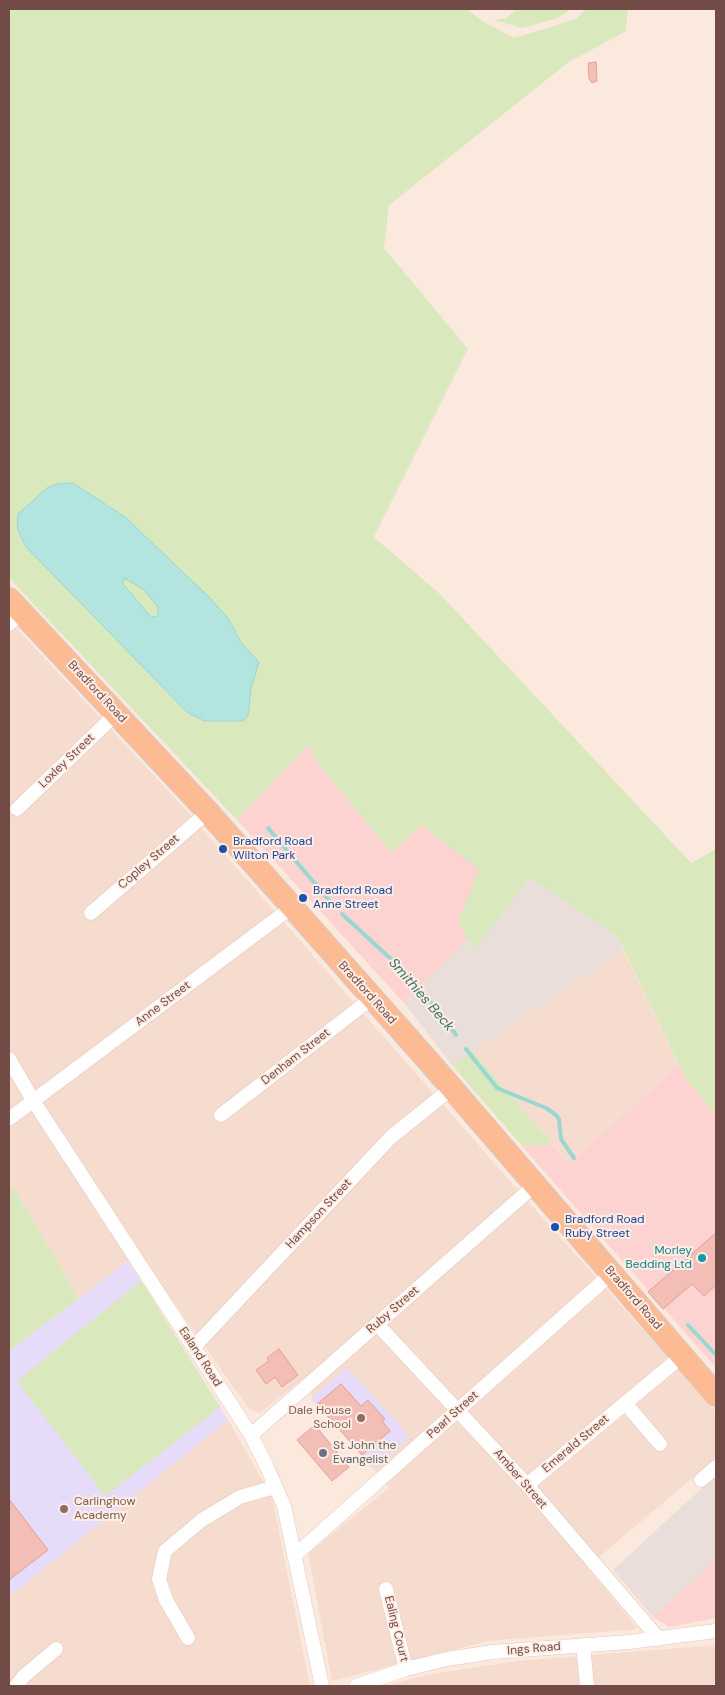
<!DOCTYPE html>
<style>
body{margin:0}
#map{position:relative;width:725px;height:1695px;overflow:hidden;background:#fce9de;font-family:"DM Sans",sans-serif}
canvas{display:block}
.frame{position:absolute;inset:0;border:10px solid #724b46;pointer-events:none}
</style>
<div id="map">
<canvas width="725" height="1695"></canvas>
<div class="frame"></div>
</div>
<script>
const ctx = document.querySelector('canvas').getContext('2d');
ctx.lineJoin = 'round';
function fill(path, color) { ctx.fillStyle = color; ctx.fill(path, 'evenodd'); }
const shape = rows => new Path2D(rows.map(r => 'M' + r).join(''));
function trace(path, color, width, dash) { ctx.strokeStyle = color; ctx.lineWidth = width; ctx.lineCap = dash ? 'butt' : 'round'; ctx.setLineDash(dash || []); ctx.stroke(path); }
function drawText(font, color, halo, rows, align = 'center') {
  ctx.font = font + ' "DM Sans",sans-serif'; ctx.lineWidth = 4; ctx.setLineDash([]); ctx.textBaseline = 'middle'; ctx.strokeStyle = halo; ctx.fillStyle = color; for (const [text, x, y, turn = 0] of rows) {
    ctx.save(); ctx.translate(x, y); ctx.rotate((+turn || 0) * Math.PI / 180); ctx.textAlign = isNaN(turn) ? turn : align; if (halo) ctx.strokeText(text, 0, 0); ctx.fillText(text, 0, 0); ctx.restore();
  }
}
fill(shape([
 [9,620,185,809,515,1187,716,1411,716,1458,587,1567,638,1629,487,1641,332,1681,308,1553,389,1488,300,1381,260,1413,249,1409,139,1253,79,1298,14,1188,9,1190],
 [623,950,679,1065,569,1163,473,1051],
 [228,1420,272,1497,310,1686,9,1686,9,1597],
 [716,1645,716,1686,385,1686,426,1675,517,1661]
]), '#f6dbcf');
fill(shape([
 [308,745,322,769,392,853,421,825,480,869,458,922,468,938,404,1003,237,820],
 [679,1065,686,1079,716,1116,716,1368,522,1146,552,1144,569,1163],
 [716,1560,716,1618,669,1627,653,1617]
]), '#fdd3d1');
fill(shape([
 [530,878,617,936,623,950,452,1065,404,1003,468,938,474,949],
 [716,1475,716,1560,653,1617,613,1570]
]), '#eadeda');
fill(shape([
 [128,1261,228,1420,9,1597,9,1351],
 [347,1367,410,1437,374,1469,311,1399]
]), '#e6dbf8');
fill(shape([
 [9,9,468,9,480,20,514,38,576,19,586,9,628,9,626,31,569,62,389,205,384,248,468,349,374,537,440,594,691,863,716,849,716,1116,686,1079,617,936,530,878,474,950,458,922,479,869,421,825,392,853,322,769,308,745,237,820,9,578],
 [517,9,571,9,558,18,522,28,494,20,506,18],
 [473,1051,552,1143,552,1144,522,1146,452,1065],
 [14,1188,79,1298,9,1351,9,1190],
 [141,1281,220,1407,105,1496,17,1381]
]), '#dae9bd');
const water = shape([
 [73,483,125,517,207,595,228,618,242,644,259,662,251,688,248,716,243,721,204,721,187,712,26,547,17,528,18,514,47,488,57,484,73,483],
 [124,578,143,589,158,607,158,616,151,617,123,584,124,578]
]);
fill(water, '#b3e5e0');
trace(water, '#99d7d1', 1);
trace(shape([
 [268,828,333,905],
 [342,914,404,971,445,1019,456,1035],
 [466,1049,497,1088,546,1108,556,1115,559,1119,561,1139,574,1158],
 [688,1325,716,1355]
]), '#99d7d1', 4);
const building = shape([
 [596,62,597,81,592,83,589,79,588,63,596,62],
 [716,1233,716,1285,704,1296,692,1284,663,1309,648,1292,716,1233],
 [279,1349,298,1375,282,1387,275,1377,266,1384,256,1370,269,1361,267,1358,279,1349],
 [341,1384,361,1406,368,1400,385,1419,382,1421,390,1431,362,1455,317,1404,341,1384],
 [315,1425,349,1467,332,1481,297,1440,315,1425],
 [9,1499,48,1550,9,1580,9,1499]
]);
fill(building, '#f2beb5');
trace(building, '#e59f95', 1);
const street = shape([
 [9,624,22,611],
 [17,809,117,713],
 [91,913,208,812],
 [9,1059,34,1102,251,1435,266,1465,284,1506,322,1686],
 [221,1115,372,998],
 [9,1119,292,907],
 [377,1324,527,1485,659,1639],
 [194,1347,391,1137,452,1088],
 [625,1403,660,1444],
 [251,1435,535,1185],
 [701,1480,716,1467],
 [527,1485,682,1356],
 [294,1556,611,1274],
 [386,1589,406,1669],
 [188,1638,166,1600,159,1579,165,1551,202,1520,240,1497,275,1487],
 [583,1645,587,1686],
 [16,1686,24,1676,56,1649],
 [356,1686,406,1669,447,1659,493,1652,629,1642,716,1631]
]);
const primary = shape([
 [9,599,208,812,431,1064,716,1395]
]);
trace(street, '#e2c5bd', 15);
trace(primary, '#d5c9c8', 24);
trace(street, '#fff', 14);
trace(primary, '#fdbb94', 22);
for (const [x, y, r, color] of [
 [223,849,5,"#1a4fb4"],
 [303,898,5,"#1a4fb4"],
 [555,1227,5,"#1a4fb4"],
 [702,1258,5,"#0f9aa8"],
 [361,1418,5,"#8d6e63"],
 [323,1453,5,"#6b7280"],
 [64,1509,5,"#8d6e63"]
]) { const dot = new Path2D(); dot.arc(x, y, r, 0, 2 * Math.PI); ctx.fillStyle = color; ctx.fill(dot); trace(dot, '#ffede4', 2); }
drawText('12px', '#724b46', '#ffede4', [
 ["Bradford Road",97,692,47],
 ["Loxley Street",67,761,-44],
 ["Copley Street",149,862,-41],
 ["Bradford Road",367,993,48],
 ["Anne Street",163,1004,-37],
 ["Denham Street",296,1057,-38],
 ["Hampson Street",319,1214,-47],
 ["Bradford Road",633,1298,49],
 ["Ruby Street",393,1310,-41],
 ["Ealand Road",200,1357,57],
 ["Pearl Street",453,1415,-42],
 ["Emerald Street",576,1444,-40],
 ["Amber Street",520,1479,49],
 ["Ealing Court",396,1629,76],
 ["Ings Road",534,1649,-5]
]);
drawText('12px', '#164399', '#ffede4', [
 ["Bradford Road",233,842],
 ["Wilton Park",233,856],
 ["Bradford Road",313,891],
 ["Anne Street",313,905],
 ["Bradford Road",565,1220],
 ["Ruby Street",565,1234]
], 'left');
drawText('12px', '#0d838f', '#ffede4', [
 ["Morley",692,1251],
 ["Bedding Ltd",692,1265]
], 'right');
drawText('12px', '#785e54', '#ffede4', [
 ["Dale House",351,1411],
 ["School",351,1425],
 ["Carlinghow",74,1502,"left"],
 ["Academy",74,1516,"left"]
], 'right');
drawText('12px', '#5b616d', '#ffede4', [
 ["St John the",333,1446],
 ["Evangelist",333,1460]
], 'left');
drawText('italic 14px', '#38726c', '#ffede4', [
 ["Smithies Beck",421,995,49]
]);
</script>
